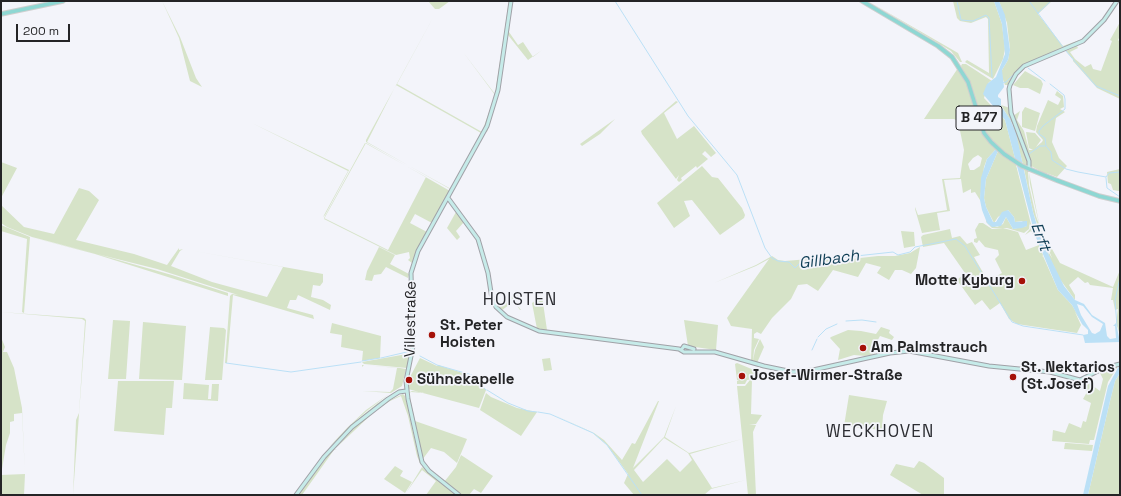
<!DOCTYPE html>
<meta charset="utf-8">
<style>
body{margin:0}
#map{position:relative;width:1121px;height:496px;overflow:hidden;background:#f3f4fa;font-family:"Space Grotesk",sans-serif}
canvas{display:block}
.frame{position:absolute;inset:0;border:2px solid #242426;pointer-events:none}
.scale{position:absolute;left:16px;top:24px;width:54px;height:18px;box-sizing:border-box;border:2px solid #242426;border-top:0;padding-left:5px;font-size:12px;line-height:14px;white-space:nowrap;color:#242426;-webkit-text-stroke:3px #f3f4fa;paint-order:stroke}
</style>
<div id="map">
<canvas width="1121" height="496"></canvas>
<div class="frame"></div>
<div class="scale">200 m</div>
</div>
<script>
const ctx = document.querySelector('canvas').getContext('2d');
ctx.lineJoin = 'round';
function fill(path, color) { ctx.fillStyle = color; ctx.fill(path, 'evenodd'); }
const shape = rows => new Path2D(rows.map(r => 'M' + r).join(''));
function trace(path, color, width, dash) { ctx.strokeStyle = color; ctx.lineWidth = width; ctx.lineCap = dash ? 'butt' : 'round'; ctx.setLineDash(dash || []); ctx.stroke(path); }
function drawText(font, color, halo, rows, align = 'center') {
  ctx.font = font + ' "Space Grotesk",sans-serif'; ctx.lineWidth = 3.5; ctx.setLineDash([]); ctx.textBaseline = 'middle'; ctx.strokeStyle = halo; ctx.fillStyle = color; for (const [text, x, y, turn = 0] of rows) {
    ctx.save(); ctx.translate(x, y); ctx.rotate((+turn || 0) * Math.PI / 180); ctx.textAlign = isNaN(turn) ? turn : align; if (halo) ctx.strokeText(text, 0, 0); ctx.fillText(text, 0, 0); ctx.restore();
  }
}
fill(shape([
 [162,1,180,37,196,78,202,87,190,81,179,38],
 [428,1,450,1,439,9,435,9],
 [509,1,506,34,497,86,490,113,482,134,451,189,366,142,366,140,435,14,397,84,482,132,495,95,463,52,495,94],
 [396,85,481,133,450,189,367,142],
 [868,1,958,53,962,62,960,62,951,51,938,43],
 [953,1,994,1,1002,24,1005,49,1003,59,993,79,965,62,967,60,989,73,988,19,986,17,971,23,960,21,957,18],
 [999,1,1052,1,1038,14,1063,46,1085,38,1024,66,1009,85,1005,85,1002,77,1002,70,1008,60,1010,49,1007,23],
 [511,8,509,32,518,45,523,42,533,57,542,50,528,60,508,35,499,91,487,132,486,131,495,102],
 [1120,22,1120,36,1118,40,1120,42,1120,99,1097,88,1073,61,1073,59,1066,51,1077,46,1078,48,1070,52,1075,59,1085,67,1091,64,1093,69,1101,71,1112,41,1110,40],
 [962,64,966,64,992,81,989,82,984,98,1005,120,1016,162,999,149,985,132,971,87,961,66],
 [958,68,965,78,978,120,990,142,996,149,987,159,984,167,980,200,975,192,971,193,971,189,963,193,961,179,944,180,950,211,937,213,940,230,922,233,915,209,915,182,915,207,918,215,947,210,942,179,960,178,964,150,958,121,954,119,924,119],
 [978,155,982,158,980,166,974,170,970,170,968,164,973,158],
 [315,71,364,142,325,215,323,217,348,171,252,123,349,170,364,142],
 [1025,71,1041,80,1043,84,1040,94,1028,88,1020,88,1013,85],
 [1057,91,1063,96,1064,107,1060,109,1065,112,1056,118,1052,142,1059,158,1067,166,1057,177,1046,173,1055,179,1031,166,1013,116,1020,111,1017,120,1024,131,1029,150,1033,150,1029,148,1026,132,1035,133,1041,140,1036,147,1042,142,1043,140,1036,132,1037,126,1048,100,1058,105,1061,99,1055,95],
 [676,101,678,102,664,113,677,139,694,126,716,153,711,157,705,151,702,154,708,159,697,168,696,166,681,178,682,180,679,182,677,180,679,175,676,179,642,134,641,131],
 [1001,105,1010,108,1029,164,1027,167,1023,165,1013,125],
 [1025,107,1040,113,1035,131,1022,127,1022,112],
 [615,119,600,134,582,146,580,144],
 [366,143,450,191,420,244,412,263,408,260,410,258,409,252,396,255,324,219],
 [365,143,426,177,388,250,324,218],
 [415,214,432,223,427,232,410,223],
 [998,151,1016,165,1034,236,1031,231,1025,235,1030,229,1029,222,1029,229,1024,233,1007,228,992,228,986,222,986,218,987,223,997,227,1003,224,1006,217,1013,229,1027,226,1022,221,1015,222,1014,217,1008,210,998,217,994,223,986,207,984,198,986,179],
 [1,162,17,168,1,198],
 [702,166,712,177,718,178,742,208,745,215,744,218,720,235,692,200,684,201,690,216,674,228,657,203],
 [1024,169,1028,171,1029,185,1036,216,1049,252,1047,253,1033,212],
 [1120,169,1119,189,1120,191,1118,191,1113,190,1111,184,1108,183,1107,172],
 [1029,172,1040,228,1060,263,1113,287,1120,270,1120,335,1116,323,1118,309,1115,310,1113,300,1111,300,1113,288,1090,285,1088,282,1085,283,1078,277,1069,285,1075,295,1075,300,1059,278,1048,254,1049,253,1052,258,1040,228,1030,184],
 [79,188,89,191,99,200,76,240,134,254,167,265,179,248,179,250,183,249,323,274,323,282,320,286,313,285,311,297,323,300,331,305,330,310,298,295,296,300,290,300,287,308,313,315,314,319,233,295,227,363,225,363,230,296,232,294,238,295,157,269,97,254,172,275,228,293,228,296,95,254,30,237,24,313,22,312,27,239,1,231,1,225,30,237,97,254,32,237,7,227,1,223,1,205,24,227,54,234],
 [183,249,283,267,267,297,212,282,171,266,180,251],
 [456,212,464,222,456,231,460,237,457,240,447,228],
 [979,223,983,223,992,229,1003,228,1018,232,1026,250,1039,245,1043,255,1042,257,1043,256,1058,290,1072,305,1085,328,1075,312,1081,325,1077,333,1017,324,1009,319,1000,303,990,310,982,300,975,305,957,280,965,273,944,243,923,247,921,237,923,235,950,229,952,238,960,236,967,244,972,242,980,255,974,257,988,281,1002,273,995,259,999,255,998,250,985,247,979,240,977,243,974,242,974,239,977,238,975,230],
 [901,231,914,232,915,246,904,248],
 [379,247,395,255,390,264,409,274,408,278,386,267,381,274,374,275,372,281,365,280,367,271],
 [920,247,916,268,911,274,902,270,895,270,889,280,877,273,881,267,866,263,858,277,833,270,818,291,807,284,798,285,791,299,772,318,761,334,757,332,754,334,754,338,759,339,754,350,753,361,751,361,752,329,731,326,727,318,769,259,756,266,714,283,756,265,772,256,778,260,785,261,833,257,833,261,878,256,895,256,910,253],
 [515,293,519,297,515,302,521,310,520,310,514,301,501,311,497,307,505,303,504,302],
 [542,296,547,330,540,330,537,329,532,303],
 [1,312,84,318,86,320,73,495,76,420,79,413,85,321,82,319],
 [113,320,130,321,126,379,108,379],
 [684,320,718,325,716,350,688,346],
 [143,322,186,326,182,380,139,379],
 [332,323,381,336,380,358,362,361,363,351,341,347,342,335,330,333],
 [210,327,224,328,226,330,222,380,205,380],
 [881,327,890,330,889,333,894,337,892,340,880,336,874,347,875,354,865,356,854,355,838,360,840,349,830,338,831,337,848,330,861,331,876,334],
 [1,337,5,347,3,352,7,352,14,368,22,408,25,474,24,495,1,495],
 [22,413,25,474,1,475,6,445,10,433,10,422,14,421,14,414],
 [760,339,764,347,757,363,753,361,755,350],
 [407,354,411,354,407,368,364,364,362,362],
 [420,358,437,366,438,365,469,375,486,390,479,408,408,389,410,377],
 [550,358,552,370,544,371,542,359],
 [737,363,754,370,753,379,747,380,745,384,737,384,737,381,739,381,737,380,735,364],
 [362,365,364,365,400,368,406,369,402,386,391,393,362,391,390,392,393,389,397,368,364,365,362,367],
 [1118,366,1108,382,1094,440,1090,440,1089,444,1052,441,1053,430,1065,433,1069,423,1081,428,1083,421,1086,422,1091,403,1083,399,1087,392,1084,389,1089,383,1100,391,1103,379,1100,373,1110,368],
 [1120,373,1120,495,1088,495,1110,401,1115,381],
 [750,380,752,380,751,414,762,415,756,424,749,424,756,425,753,432,756,495,748,495,737,386,745,386],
 [118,381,174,381,172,408,166,408,164,435,114,431],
 [184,383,209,385,208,399,211,399,212,384,219,384,218,401,183,399],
 [402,388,367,413,329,447,349,426,327,447,366,410,389,394,368,410,353,423,378,403],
 [412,391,420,392,424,393,411,392,409,393,415,421,467,439,457,463,444,452,431,448,422,460,408,393],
 [486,393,491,397,517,408,537,412,521,436,480,410],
 [403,394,405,396,411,418,412,427,407,407,421,466,417,456,408,416,401,396,390,401,375,411,336,448,358,463,336,448,357,425,386,402],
 [849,395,887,401,883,415,882,430,844,426],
 [658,401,659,401,633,468,664,437,676,406,665,437,689,453,742,439,690,454,712,488,746,480,711,489,704,495,634,495,624,483,628,474,607,445,593,433,550,413,539,411,550,413,594,433,604,440,622,460,632,443,635,444],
 [664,438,688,453,692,460,680,472,667,459,643,482,634,470],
 [1065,443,1067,443,1093,445,1092,451,1064,449],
 [333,449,337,450,334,450,302,495,298,495],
 [461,455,493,476,481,493,474,489,469,495,460,495,444,482,456,467],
 [919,461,924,463,944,478,944,494,951,495,923,495,890,475,896,464,914,468],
 [395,466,403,471,400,476,412,482,405,493,384,479],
 [424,466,429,474,457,495,426,495,436,481,422,470,406,493,422,467,427,471]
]), '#d6e3c8');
fill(shape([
 [994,1,999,1,1005,15,1010,50,1008,60,1002,70,1004,87,998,95,998,97,1001,99,1001,106,1010,119,1016,133,1033,212,1041,239,1064,286,1075,300,1084,304,1092,315,1105,323,1107,336,1110,339,1116,338,1115,326,1113,326,1116,323,1120,342,1085,343,1083,335,1088,334,1088,330,1082,324,1072,305,1058,290,1035,235,1005,120,983,94,987,84,996,77,1005,54,1002,24],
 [1077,304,1083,306,1092,317,1103,324,1100,331,1095,334,1092,333,1081,315],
 [996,149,998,151,986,179,984,198,986,207,993,222,996,222,1002,212,1008,210,1014,217,1015,222,1027,221,1027,226,1022,228,1013,229,1006,217,1001,226,992,227,987,223,982,210,980,200,981,178,987,159],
 [1120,364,1120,373,1115,381,1110,401,1088,495,1083,495,1108,386]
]), '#bbe0f6');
trace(shape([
 [615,1,688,116,737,175,765,248,772,258,778,261,789,262,795,268,801,262,893,252,898,255,910,252,915,247,956,239,965,246,1012,322,1023,326,1083,335],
 [957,1,961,20,973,21,986,15,989,18,992,77],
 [1029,1,1063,47],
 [1038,13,1051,1],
 [1065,50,1096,86,1120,96],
 [1028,68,1045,81],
 [1002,83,1006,82,1022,66],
 [1050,84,1064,95,1065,99,1065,109,1043,126,1039,131,1039,134,1045,138,1046,146,1051,152,1052,160,1066,169,1078,172,1106,177],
 [1029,154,1040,146,1045,146],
 [1106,177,1109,173,1120,172],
 [1106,178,1107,188,1120,197],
 [846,321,862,320,876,322],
 [1117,326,1115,300,1120,278],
 [818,337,826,329,837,324],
 [812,350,817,339],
 [420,356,437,365,472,375,486,390],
 [381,358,411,351],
 [362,361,380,358],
 [226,363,291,372,361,362],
 [487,390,508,403,528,411,537,412],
 [538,412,550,414,593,433,607,445,642,495]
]), '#bbe0f6', 1);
const secondary = shape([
 [1029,169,1029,161,1011,113,1009,89,1010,85,1016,74,1024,66,1083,41,1104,20,1117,1],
 [448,198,478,239,488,273,492,299,496,307,507,317,539,331,679,349,684,352,715,352,764,366,793,372,813,370,890,353,909,351,989,366,1050,372,1080,380,1104,368,1120,364],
 [682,349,684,346,694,349],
 [296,495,324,457,352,427,388,399,399,392,406,391],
 [459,495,429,471,422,462,408,399,406,381,413,346,411,273,418,251,487,126,498,90,511,1]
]);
const primary = shape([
 [862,1,938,46,952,57,968,82,984,133,991,142,1004,154,1022,166,1056,180,1099,196,1120,201],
 [1,14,63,1]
]);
trace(secondary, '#a0a1a7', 5);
trace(primary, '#cfcfcf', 5.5);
trace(secondary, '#c6ebe9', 3);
trace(primary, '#8ed7d3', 3.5);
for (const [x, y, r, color] of [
 [1022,281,4,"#a51108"],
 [432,335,4,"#a51108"],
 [863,348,4,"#a51108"],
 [742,376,4,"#a51108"],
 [1013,377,4,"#a51108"],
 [409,380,4,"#a51108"]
]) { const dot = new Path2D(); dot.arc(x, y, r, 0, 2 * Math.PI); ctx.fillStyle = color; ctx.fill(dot); trace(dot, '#f3f4fa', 1.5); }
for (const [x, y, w] of [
 [979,118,46]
]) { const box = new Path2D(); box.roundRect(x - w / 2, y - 12, w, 24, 3); ctx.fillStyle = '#f3f4fa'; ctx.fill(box); trace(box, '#242426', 1); }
drawText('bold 14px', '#242426', null, [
 ["B 477",979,118]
]);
drawText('bold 15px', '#242426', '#f3f4fa', [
 ["Motte Kyburg",1014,281,"right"],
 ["St. Peter",440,326],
 ["Hoisten",440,343],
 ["Am Palmstrauch",871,348],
 ["St. Nektarios",1021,368],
 ["(St.Josef)",1021,385],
 ["Josef-Wirmer-Straße",750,376],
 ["Sühnekapelle",417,380]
], 'left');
drawText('15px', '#242426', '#f3f4fa', [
 ["Villestraße",411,319,-89]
]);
drawText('italic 16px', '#0f3e55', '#f3f4fa', [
 ["Erft",1040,237,70],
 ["Gillbach",829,260,-8]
]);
ctx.letterSpacing = '1px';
drawText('17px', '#2d2e33', '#f3f4fa', [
 ["HOISTEN",520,300],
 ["WECKHOVEN",880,432]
]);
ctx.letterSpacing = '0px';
</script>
